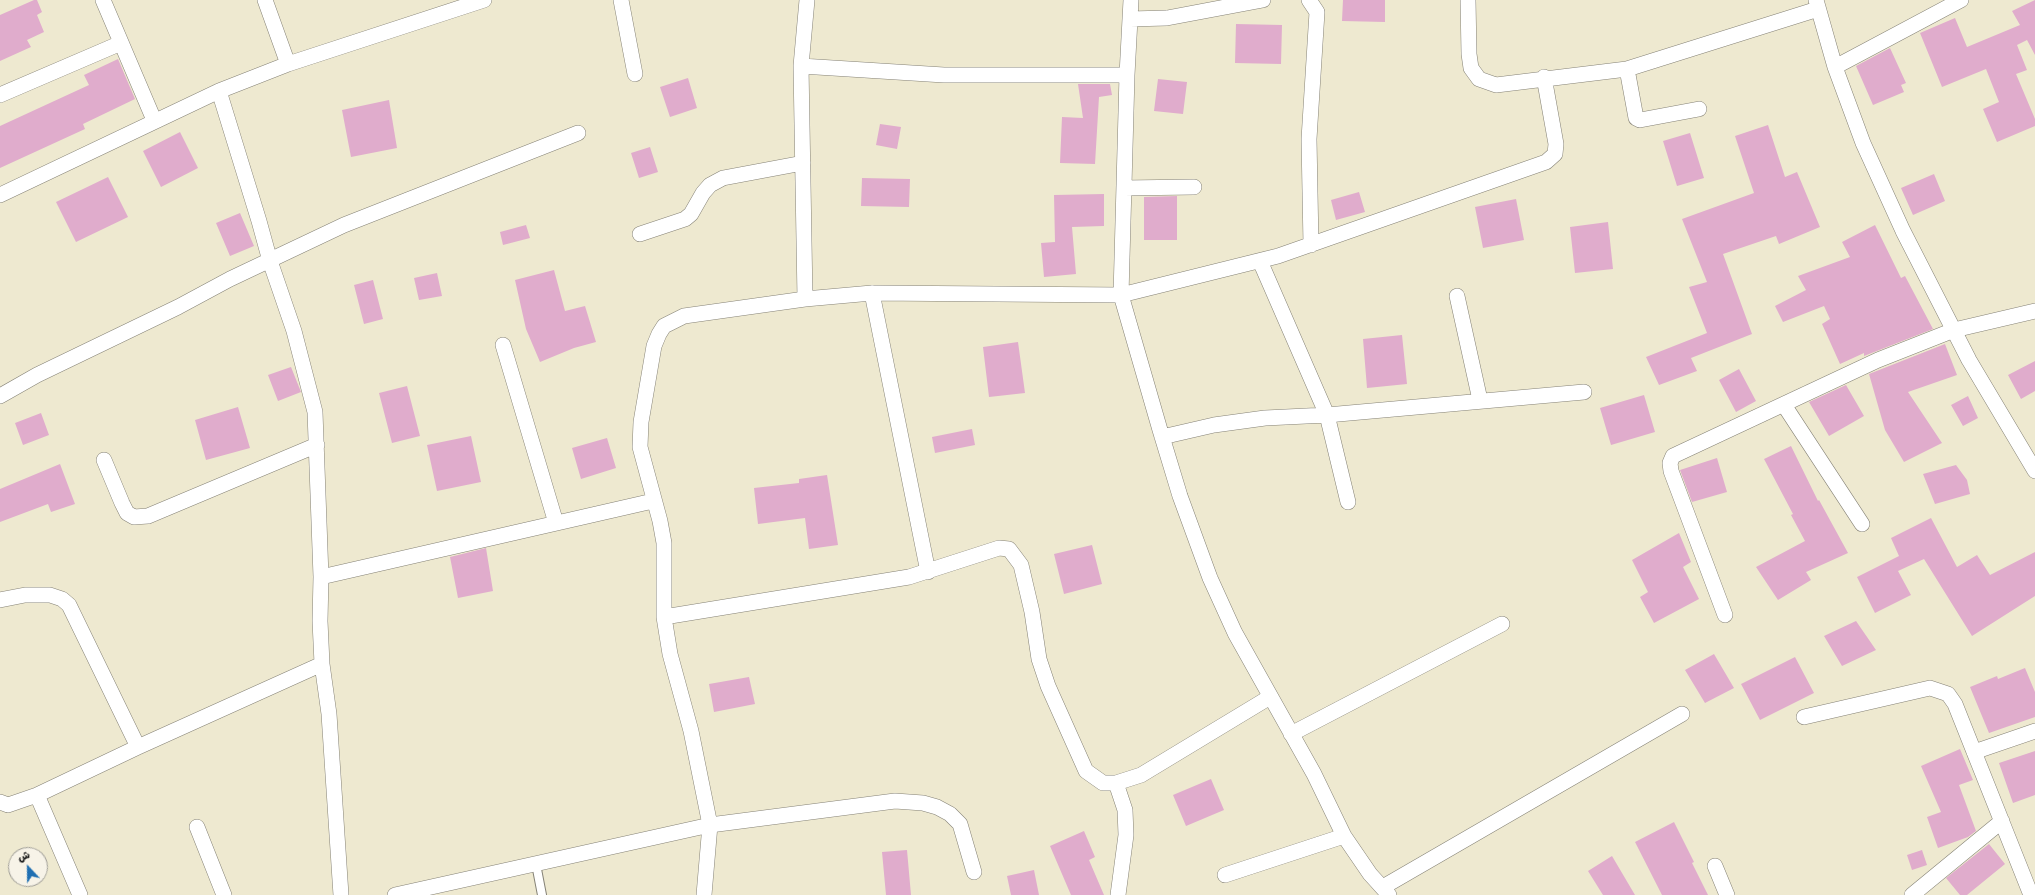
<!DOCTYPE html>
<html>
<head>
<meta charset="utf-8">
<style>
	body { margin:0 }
	#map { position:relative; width:2035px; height:895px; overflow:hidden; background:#eee9d0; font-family:Itim,"Playpen Sans Arabic",sans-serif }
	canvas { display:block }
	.north { position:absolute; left:8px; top:847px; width:40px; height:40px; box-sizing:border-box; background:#f7f3e8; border:1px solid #9f9d96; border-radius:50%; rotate:338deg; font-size:11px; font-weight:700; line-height:16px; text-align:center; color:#1c1c1c }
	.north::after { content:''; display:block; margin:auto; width:14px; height:18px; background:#1f6fb2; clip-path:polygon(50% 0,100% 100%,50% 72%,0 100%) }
</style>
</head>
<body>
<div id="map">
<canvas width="2035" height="895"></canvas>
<div class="north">ش</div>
</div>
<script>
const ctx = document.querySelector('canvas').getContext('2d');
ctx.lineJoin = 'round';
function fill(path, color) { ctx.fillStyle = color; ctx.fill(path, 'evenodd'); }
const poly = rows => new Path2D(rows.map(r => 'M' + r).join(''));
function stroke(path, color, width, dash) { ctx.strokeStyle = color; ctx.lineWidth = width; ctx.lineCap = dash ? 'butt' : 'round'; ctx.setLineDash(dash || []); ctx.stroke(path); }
fill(poly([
	[34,0,37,0,42,12,37,15,44,32,27,40,31,47,0,61,0,15],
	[1343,0,1385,0,1385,22,1342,21],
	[2035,0,2035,55,2027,40,2017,45,2027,70,2016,74,2035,119,2035,126,1997,142,1983,109,1999,102,1986,69,1942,87,1920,33,1955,18,1967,47,2020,25,2012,11],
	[1236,24,1282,25,1281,64,1235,63],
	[1890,48,1906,83,1901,85,1904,92,1873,105,1856,66],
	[118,59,135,99,83,124,85,129,0,168,0,126,89,85,84,75],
	[688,78,697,108,670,117,660,87],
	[1158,79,1187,82,1183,114,1154,111],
	[1078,84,1110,84,1112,95,1099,97,1095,164,1060,163,1062,117,1083,118],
	[389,100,397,148,351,157,342,110],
	[880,124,901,127,897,149,876,145],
	[1768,125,1785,177,1797,172,1820,227,1779,244,1776,236,1723,254,1752,334,1691,358,1697,371,1659,385,1646,357,1707,333,1689,287,1707,282,1682,219,1754,193,1735,136],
	[180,132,198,168,161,187,143,151],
	[1690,133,1704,178,1677,186,1663,141],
	[650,147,658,172,639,178,631,153],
	[1934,174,1945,201,1913,215,1901,188],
	[108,177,128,217,76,242,56,202],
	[862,178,910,179,909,207,861,206],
	[1359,192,1365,212,1336,220,1331,200],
	[1104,194,1104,226,1072,227,1076,274,1044,277,1041,243,1055,242,1054,195],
	[1177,196,1177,240,1144,240,1144,197],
	[1516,199,1524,240,1483,248,1475,207],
	[240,213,254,246,230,256,216,223],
	[1608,222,1613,269,1575,273,1570,227],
	[526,225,530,238,503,245,500,232],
	[1875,225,1901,278,1905,276,1933,329,1864,356,1864,353,1840,364,1822,324,1830,319,1824,306,1783,322,1775,306,1806,290,1798,276,1850,257,1842,242],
	[554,270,565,311,585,306,596,342,574,348,540,362,526,329,515,280],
	[437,273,442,296,419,300,414,278],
	[373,280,383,319,364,324,354,285],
	[1402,335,1407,384,1367,388,1363,339],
	[1018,342,1025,393,989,397,983,347],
	[1945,344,1957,375,1908,392,1942,443,1904,462,1885,430,1869,374],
	[2035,361,2035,391,2021,399,2008,375],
	[291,367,301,392,278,401,268,375],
	[1739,369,1756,401,1736,412,1719,380],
	[1846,385,1864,416,1829,436,1809,402],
	[407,386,420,436,392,443,379,393],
	[1644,395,1655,432,1611,445,1600,408],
	[1968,396,1978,418,1963,426,1951,405],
	[238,407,250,448,206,460,195,420],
	[41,413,49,435,23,445,15,423],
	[972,429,975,445,935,453,932,437],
	[471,436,481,482,437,491,427,445],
	[607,438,616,468,581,479,572,448],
	[1791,446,1818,501,1819,500,1848,553,1806,572,1811,580,1778,600,1756,567,1805,541,1791,515,1793,514,1764,459],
	[1717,458,1727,492,1692,502,1680,470],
	[60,464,75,504,51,512,48,504,0,522,0,489],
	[1956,465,1967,480,1970,494,1935,504,1923,474],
	[827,475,838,545,809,549,805,518,758,524,754,488,799,483,799,479],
	[1931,518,1957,567,1977,555,1990,575,2035,552,2035,596,1972,636,1924,559,1898,571,1911,595,1875,613,1857,577,1899,556,1891,538],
	[1679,533,1691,562,1683,567,1699,599,1654,623,1640,597,1648,592,1632,560],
	[1092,545,1102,584,1064,594,1054,554],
	[486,548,493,591,458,598,450,557],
	[1856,621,1876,650,1842,666,1824,636],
	[1714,654,1734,688,1705,703,1685,670],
	[1795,657,1814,693,1760,720,1741,684],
	[2025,668,2035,692,2035,717,1989,733,1970,687,1997,676,1998,679],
	[749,677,755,704,714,712,709,684],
	[1960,749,1973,780,1959,785,1976,831,1968,837,1938,848,1927,817,1941,812,1921,766],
	[2035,751,2035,795,2013,803,1999,763],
	[1211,779,1224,810,1186,826,1173,795],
	[1674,822,1694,862,1692,863,1708,895,1662,895,1635,842],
	[1084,831,1095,857,1089,860,1104,895,1071,895,1050,846],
	[1989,844,2005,864,1967,895,1960,895,1946,878],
	[907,850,911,895,886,895,882,852],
	[1922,850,1927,865,1912,870,1907,855],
	[1612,856,1635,895,1603,895,1588,871],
	[1034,870,1039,895,1011,895,1007,876]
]), '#e0accc');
const lane = poly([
	[536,864,542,895]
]);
const street = poly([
	[103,0,154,120],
	[265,0,288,64],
	[621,0,635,74],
	[1131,0,1127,75,1121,295,1160,430,1180,496,1210,578,1235,633,1314,774,1344,836,1370,874,1389,895],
	[1309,0,1317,12,1309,139,1311,245],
	[1468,0,1469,54,1471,68,1479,79,1496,85,1627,69,1818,9],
	[1816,0,1835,67,1863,143,1903,231,1969,360,2035,471],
	[1130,19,1167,18,1263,0],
	[801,66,944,75,1127,75],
	[1835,67,1961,0],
	[1627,69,1636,118,1640,120,1699,109],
	[219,91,259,221,270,261,294,331,315,412,321,577,320,621,322,664,329,714,341,895],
	[0,95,121,43],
	[1124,188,1194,187],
	[0,195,219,91,288,64,484,0],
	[640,234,685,219,691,214,703,193,710,185,723,178,803,163],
	[1260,261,1327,415,1348,502],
	[872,293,928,572],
	[1457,296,1480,400],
	[805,299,801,66,807,0],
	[503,345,556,523],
	[0,396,37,375,178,307,230,279,344,225,578,133],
	[1784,405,1862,524],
	[1162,437,1214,425,1265,418,1327,415,1584,392],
	[104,460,122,503,127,513,134,517,148,516,317,445],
	[321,577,653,501],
	[0,600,25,595,50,595,62,599,69,605,138,747],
	[1725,615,1671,471,1670,463,1673,456,1878,360,1954,330,2035,311],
	[664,617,909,577,999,548,1009,549,1021,565,1032,612,1039,659,1048,686,1086,771,1103,783,1116,783,1141,775,1270,697],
	[1804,717,1930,688,1948,694,1955,704,2031,895],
	[1291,734,1502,624],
	[1974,752,2035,731],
	[1116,783,1125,810,1126,835,1118,895],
	[0,802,8,805,37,795],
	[197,827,224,895],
	[1715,866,1727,895],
	[1225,875,1344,836],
	[1383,887,1682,714],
	[80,895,37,795,138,747,322,664],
	[395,895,710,825,895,801,923,803,937,807,950,814,960,824,974,872],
	[704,895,710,825,691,731,670,654,664,617,664,543,660,521,640,447,641,422,654,346,659,334,664,326,684,316,805,299,872,293,1121,295,1278,256,1546,162,1555,154,1556,144,1544,77],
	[1912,895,2002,821]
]);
stroke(lane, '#858276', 10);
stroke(street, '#858276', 16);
stroke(lane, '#fff', 8);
stroke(street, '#fff', 15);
</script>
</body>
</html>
